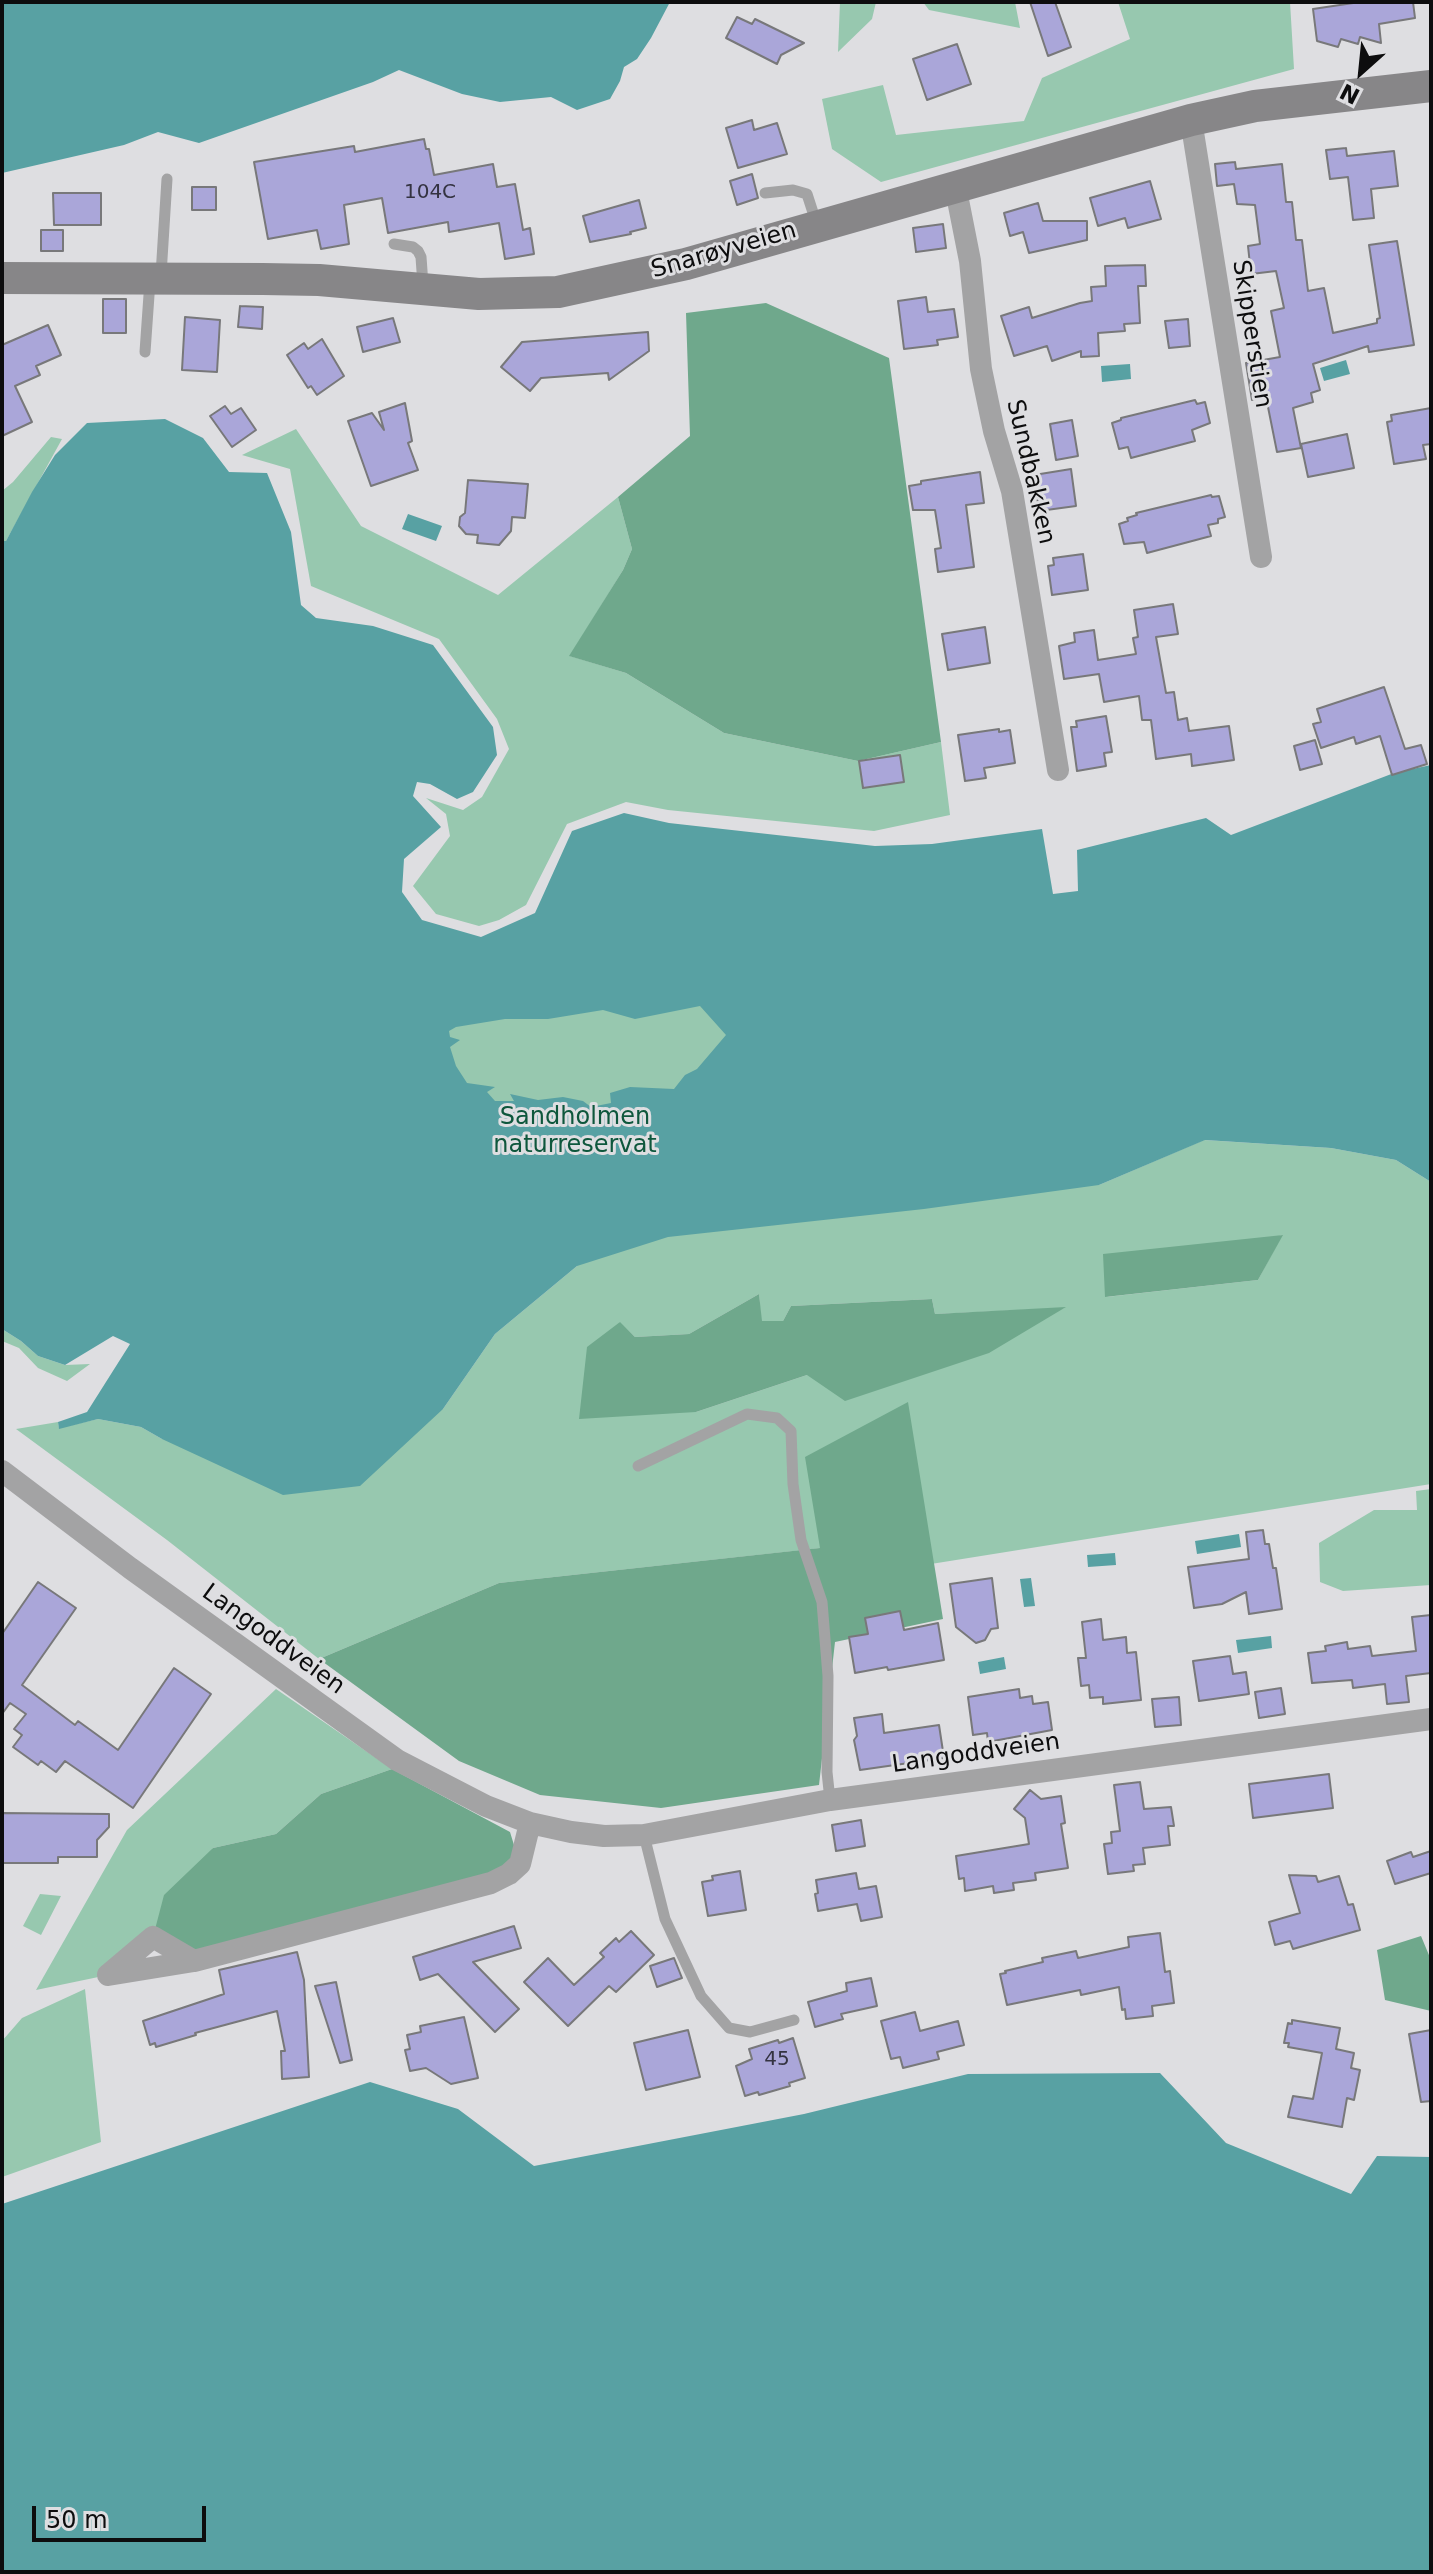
<!DOCTYPE html>
<html>
<head>
<meta charset="utf-8">
<style>
	body { margin:0 }
	#map { position:relative; width:1433px; height:2574px; overflow:hidden; background:#dedee1; font-family:"DejaVu Sans",sans-serif }
	canvas { display:block }
	.frame { position:absolute; inset:0; border:4px solid #0d0d0e; pointer-events:none }
	.north { position:absolute; left:1321px; top:32px; width:80px; height:80px; -webkit-text-stroke:6px #dedee1; paint-order:stroke; rotate:207deg; font-size:22px; font-weight:700; line-height:32px; text-align:center; color:#0d0d0e }
	.north::after { content:''; display:block; margin:auto; width:28px; height:36px; background:#0d0d0e; clip-path:polygon(50% 0,100% 100%,50% 72%,0 100%) }
	.scale { position:absolute; left:32px; top:2506px; width:174px; height:36px; box-sizing:border-box; border:4px solid #0d0d0e; border-top:0; padding-left:10px; font-size:24px; line-height:28px; white-space:nowrap; color:#0d0d0e; -webkit-text-stroke:6px #dedee1; paint-order:stroke }
</style>
</head>
<body>
<div id="map">
<canvas width="1433" height="2574"></canvas>
<div class="frame"></div>
<div class="north">N</div>
<div class="scale">50 m</div>
</div>
<script>
const ctx = document.querySelector('canvas').getContext('2d');
ctx.lineJoin = 'round';
function fill(path, color) { ctx.fillStyle = color; ctx.fill(path, 'evenodd'); }
const poly = rows => new Path2D(rows.map(r => 'M' + r).join(''));
function stroke(path, color, width, dash) { ctx.strokeStyle = color; ctx.lineWidth = width; ctx.lineCap = dash ? 'butt' : 'round'; ctx.setLineDash(dash || []); ctx.stroke(path); }
function drawText(font, color, halo, rows, align = 'center') {
  ctx.font = font + ' "DejaVu Sans",sans-serif'; ctx.lineWidth = 6; ctx.setLineDash([]); ctx.textBaseline = 'middle'; ctx.strokeStyle = halo; ctx.fillStyle = color; for (const [text, x, y, turn = 0] of rows) {
    ctx.save(); ctx.translate(x, y); ctx.rotate((+turn || 0) * Math.PI / 180); ctx.textAlign = isNaN(turn) ? turn : align; if (halo) ctx.strokeText(text, 0, 0); ctx.fillText(text, 0, 0); ctx.restore();
  }
}
fill(poly([
	[840,2,876,2,872,19,838,52],
	[923,2,1015,2,1020,28,929,10],
	[1118,2,1290,2,1294,69,881,182,832,149,822,99,883,85,896,135,1024,121,1042,78,1130,39],
	[296,429,361,526,498,595,618,497,632,549,623,570,570,656,626,673,724,733,858,761,941,742,950,815,874,831,668,810,626,802,567,824,526,905,499,920,479,926,436,914,413,886,450,836,446,814,426,798,463,810,482,797,509,749,497,719,439,639,311,586,290,469,242,455],
	[51,437,62,439,6,541,2,541,2,491,13,482],
	[877,967,1099,1185,1204,1140,1331,1148,1396,1160,1431,1182,1431,1484,931,1564,821,1548,499,1583,319,1659,167,1540,16,1429,58,1422,59,1428,98,1419,141,1427,162,1439,443,1409,495,1334,577,1266,283,1032],
	[1282,1235,1258,1280,1106,1297],
	[759,1294,761,1321,783,1321,791,1306,932,1299,935,1314,1064,1308,807,1375,696,1412,619,1322,635,1337,689,1334],
	[2,1329,21,1341,38,1356,65,1365,90,1364,67,1381,38,1368,19,1348,2,1341],
	[1431,1489,1431,1585,1343,1591,1320,1582,1319,1543,1374,1510,1417,1510,1416,1491],
	[276,1689,392,1769,321,1794,276,1834,213,1848,153,1937,108,1975,36,1990,127,1830],
	[40,1894,61,1896,41,1935,23,1926],
	[85,1989,101,2142,2,2177,2,2041,22,2018]
]), '#97c8af');
fill(poly([
	[766,303,889,358,941,742,858,761,724,733,626,673,569,656,623,570,632,549,618,497,690,436,686,313],
	[1283,1235,1258,1280,1105,1297,1103,1254],
	[759,1294,762,1321,783,1321,791,1306,932,1299,935,1314,1066,1307,989,1353,845,1401,807,1375,696,1412,579,1419,587,1347,620,1322,635,1337,689,1334],
	[908,1402,943,1619,835,1642,819,1785,661,1808,540,1795,459,1761,319,1659,499,1583,820,1548,805,1457],
	[392,1769,510,1832,517,1855,491,1883,194,1961,153,1937,164,1895,213,1848,276,1834,321,1794],
	[1421,1936,1431,1960,1431,2011,1385,2000,1377,1950]
]), '#6fa88c');
fill(poly([
	[2,2,670,2,651,38,637,59,624,67,620,81,610,99,577,110,551,97,500,102,462,94,399,70,373,82,199,143,158,132,124,145,2,173],
	[1346,360,1350,374,1324,381,1320,368],
	[1130,364,1131,379,1102,382,1101,366],
	[165,419,203,438,229,472,267,473,291,532,301,605,316,618,373,626,433,645,493,727,497,755,473,792,457,799,430,784,417,782,413,796,441,827,404,859,402,892,422,920,481,937,535,913,572,831,624,813,669,823,875,846,932,844,1042,829,1053,894,1078,891,1077,850,1206,818,1231,835,1394,773,1431,765,1431,1182,1396,1160,1331,1148,1205,1140,1099,1185,924,1209,668,1237,577,1266,495,1334,443,1409,360,1486,283,1495,162,1439,141,1427,98,1419,59,1429,58,1422,87,1412,130,1344,113,1336,65,1365,38,1356,21,1341,2,1329,2,541,6,541,32,492,55,455,87,423],
	[700,1006,726,1035,697,1069,685,1075,674,1089,630,1087,610,1093,611,1103,591,1107,583,1101,563,1097,538,1100,510,1094,514,1101,495,1101,487,1092,495,1087,467,1083,456,1066,450,1047,460,1040,450,1037,449,1031,456,1027,505,1019,548,1019,603,1010,635,1019],
	[408,514,442,526,436,541,402,529],
	[1239,1534,1241,1547,1197,1554,1195,1541],
	[1115,1553,1116,1565,1088,1567,1087,1555],
	[1031,1578,1035,1606,1024,1607,1020,1579],
	[1271,1636,1272,1648,1238,1653,1236,1640],
	[1004,1657,1006,1669,980,1674,978,1662],
	[1160,2073,1226,2143,1351,2194,1377,2156,1431,2157,1431,2572,2,2572,2,2204,370,2082,458,2109,534,2166,804,2114,968,2074]
]), '#58a1a3');
const building = poly([
	[1030,2,1055,2,1071,47,1048,56,1030,2],
	[1360,2,1413,2,1415,18,1379,24,1381,43,1360,37,1358,44,1341,39,1338,47,1317,41,1313,9,1360,2],
	[737,17,752,24,755,19,804,43,781,55,777,64,726,38,737,17],
	[957,44,971,84,927,100,913,59,957,44],
	[752,120,754,130,777,123,787,154,738,168,726,128,752,120],
	[424,139,426,149,429,149,434,175,493,164,497,187,515,184,523,230,530,228,534,254,505,259,499,223,449,232,448,222,388,233,382,198,344,205,349,244,321,249,317,230,268,239,254,162,354,146,355,152,424,139],
	[1346,148,1347,156,1394,151,1398,186,1371,189,1374,218,1353,220,1348,177,1330,179,1326,150,1346,148],
	[1235,162,1236,169,1282,164,1286,202,1292,202,1296,240,1302,240,1308,291,1324,288,1333,333,1377,323,1377,319,1380,318,1369,245,1397,241,1414,345,1369,352,1368,346,1313,364,1320,390,1311,393,1313,402,1293,408,1301,448,1277,452,1266,397,1252,400,1246,363,1280,357,1271,311,1284,308,1276,271,1251,274,1248,246,1260,244,1255,205,1237,204,1234,184,1217,186,1215,164,1235,162],
	[752,174,758,198,737,205,730,181,752,174],
	[1150,181,1161,219,1128,228,1125,218,1098,226,1090,198,1150,181],
	[192,187,216,187,216,210,192,210,192,187],
	[53,193,101,193,101,225,54,225,53,193],
	[639,200,646,228,630,232,631,234,590,242,583,216,639,200],
	[1038,203,1043,221,1087,221,1087,240,1029,253,1023,232,1010,236,1004,213,1038,203],
	[943,224,946,248,916,252,913,228,943,224],
	[41,230,63,230,63,251,41,251,41,230],
	[1145,265,1146,286,1138,286,1140,323,1124,324,1125,331,1098,333,1099,356,1081,357,1081,351,1052,361,1047,346,1014,356,1001,316,1029,307,1032,318,1080,303,1092,301,1091,287,1106,286,1105,266,1145,265],
	[926,297,928,312,954,309,958,337,937,340,938,345,904,349,898,301,926,297],
	[103,299,126,299,126,333,103,333,103,299],
	[240,306,263,307,262,329,238,327,240,306],
	[185,317,220,320,217,372,182,370,185,317],
	[393,318,400,342,363,352,357,327,393,318],
	[1188,319,1190,346,1169,348,1165,321,1188,319],
	[48,325,61,355,36,366,40,375,15,386,32,422,2,436,2,345,48,325],
	[648,332,649,351,609,380,608,373,541,378,530,391,501,367,522,342,648,332],
	[322,339,344,376,317,395,311,386,308,388,287,355,304,343,308,349,322,339],
	[1195,400,1197,404,1205,402,1210,423,1192,430,1195,441,1131,458,1128,447,1119,449,1112,423,1121,420,1121,418,1195,400],
	[405,403,412,441,408,443,418,470,371,486,348,421,372,413,384,430,379,412,405,403],
	[225,406,231,414,241,408,256,430,232,447,210,416,225,406],
	[1431,408,1431,444,1423,445,1426,459,1394,464,1387,422,1392,421,1391,415,1431,408],
	[1072,420,1078,456,1056,460,1050,424,1072,420],
	[1347,434,1354,468,1308,477,1301,444,1347,434],
	[1071,469,1076,506,1039,511,1034,475,1071,469],
	[980,472,984,503,966,505,974,567,938,572,935,549,941,548,935,510,913,510,909,486,921,484,921,481,980,472],
	[468,480,528,484,525,518,512,517,511,531,499,545,477,543,478,535,466,534,459,526,460,517,465,513,468,480],
	[1211,495,1212,497,1219,496,1225,517,1218,519,1218,523,1208,525,1211,536,1147,553,1144,542,1124,544,1119,524,1128,521,1127,518,1137,515,1136,513,1211,495],
	[1083,554,1088,590,1052,595,1048,566,1054,565,1053,558,1083,554],
	[1173,604,1178,634,1156,637,1166,693,1174,692,1178,720,1187,718,1189,731,1229,726,1234,760,1192,766,1191,754,1156,759,1151,720,1142,720,1139,696,1104,702,1099,674,1064,679,1059,646,1075,642,1074,633,1094,630,1098,660,1136,654,1133,638,1138,637,1134,610,1173,604],
	[985,627,990,663,948,670,942,634,985,627],
	[1384,687,1405,749,1421,745,1427,764,1392,775,1380,736,1356,744,1354,737,1321,748,1313,724,1321,722,1317,709,1384,687],
	[1106,716,1112,752,1104,753,1106,766,1077,771,1071,727,1077,727,1076,721,1106,716],
	[999,729,999,732,1010,730,1015,763,984,768,986,778,965,781,958,735,999,729],
	[1315,740,1322,764,1300,770,1294,746,1315,740],
	[900,755,904,782,863,788,859,761,900,755],
	[1263,1530,1265,1544,1269,1544,1273,1568,1276,1568,1282,1609,1249,1614,1246,1592,1222,1604,1194,1608,1188,1567,1249,1559,1246,1532,1263,1530],
	[992,1578,998,1628,991,1629,985,1640,976,1643,956,1627,950,1584,992,1578],
	[38,1582,76,1608,22,1685,75,1725,78,1721,118,1750,174,1668,211,1694,133,1808,65,1761,56,1772,41,1761,38,1765,13,1747,22,1735,14,1729,26,1714,10,1703,2,1714,2,1634,38,1582],
	[900,1611,904,1630,938,1623,944,1660,888,1670,887,1667,855,1673,849,1637,868,1634,865,1618,900,1611],
	[1431,1615,1431,1673,1406,1676,1409,1702,1387,1704,1385,1684,1353,1688,1352,1680,1312,1683,1308,1653,1326,1651,1325,1646,1347,1642,1348,1649,1370,1646,1372,1656,1416,1651,1412,1617,1431,1615],
	[1101,1619,1103,1640,1126,1637,1127,1653,1136,1652,1141,1700,1103,1704,1103,1697,1090,1698,1089,1685,1081,1686,1078,1658,1086,1658,1082,1622,1101,1619],
	[1230,1656,1233,1674,1246,1672,1249,1694,1199,1701,1193,1661,1230,1656],
	[1281,1688,1285,1714,1259,1718,1255,1692,1281,1688],
	[1019,1689,1020,1698,1032,1696,1033,1704,1048,1702,1052,1730,988,1742,987,1733,973,1735,968,1697,1019,1689],
	[1179,1697,1181,1725,1155,1727,1152,1699,1179,1697],
	[882,1714,884,1733,939,1725,944,1758,860,1770,854,1740,857,1736,854,1718,882,1714],
	[1329,1774,1333,1808,1253,1818,1249,1784,1329,1774],
	[1140,1782,1144,1809,1171,1807,1174,1826,1168,1826,1170,1845,1143,1848,1145,1864,1133,1865,1134,1871,1108,1874,1104,1844,1112,1843,1111,1832,1120,1831,1114,1785,1140,1782],
	[1030,1790,1041,1799,1061,1796,1065,1823,1061,1824,1068,1868,1035,1873,1036,1880,1013,1883,1014,1890,994,1893,993,1886,965,1891,964,1878,959,1879,956,1856,1029,1844,1025,1818,1014,1809,1030,1790],
	[2,1813,109,1814,109,1827,97,1840,97,1857,58,1857,58,1863,2,1863,2,1813],
	[861,1820,865,1846,836,1851,832,1825,861,1820],
	[1431,1851,1431,1873,1395,1884,1387,1861,1411,1852,1413,1857,1431,1851],
	[740,1871,746,1910,708,1916,702,1882,713,1880,712,1876,740,1871],
	[856,1873,859,1889,876,1886,882,1917,861,1921,857,1904,818,1911,815,1894,818,1893,816,1880,856,1873],
	[1289,1875,1316,1876,1318,1882,1339,1876,1348,1905,1353,1904,1360,1930,1293,1949,1290,1941,1275,1945,1269,1922,1300,1913,1289,1875],
	[514,1926,521,1948,473,1962,519,2009,495,2032,438,1974,420,1980,413,1957,514,1926],
	[631,1931,654,1955,616,1992,609,1986,568,2026,524,1982,548,1958,574,1985,604,1957,600,1953,616,1938,619,1942,631,1931],
	[1160,1933,1165,1972,1170,1971,1174,2003,1152,2006,1153,2016,1126,2019,1125,2009,1122,2010,1119,1987,1081,1995,1080,1990,1007,2005,1000,1974,1006,1973,1005,1971,1043,1962,1042,1958,1076,1951,1078,1958,1129,1947,1128,1937,1160,1933],
	[297,1952,304,1980,309,2077,282,2079,281,2051,285,2051,277,2011,195,2033,196,2035,156,2047,155,2043,150,2045,143,2021,224,1994,219,1970,297,1952],
	[674,1958,682,1978,657,1987,650,1966,674,1958],
	[871,1978,877,2006,841,2014,843,2019,815,2027,808,2002,847,1991,846,1983,871,1978],
	[336,1982,352,2060,340,2063,315,1986,336,1982],
	[915,2012,920,2031,958,2021,964,2045,937,2052,939,2059,903,2068,900,2057,891,2059,881,2021,915,2012],
	[464,2017,478,2078,451,2084,426,2068,410,2071,405,2050,410,2049,407,2035,421,2032,420,2026,464,2017],
	[1292,2020,1340,2028,1336,2049,1354,2053,1351,2068,1360,2070,1354,2100,1347,2098,1342,2127,1288,2117,1293,2096,1313,2099,1322,2053,1288,2047,1289,2043,1284,2043,1288,2023,1292,2024,1292,2020],
	[688,2030,700,2077,646,2090,634,2043,688,2030],
	[1431,2030,1431,2101,1421,2102,1409,2034,1431,2030],
	[793,2038,805,2078,789,2083,790,2086,759,2095,758,2092,745,2096,736,2066,752,2059,749,2049,778,2040,779,2043,793,2038]
]);
fill(building, '#aaa6d9');
stroke(building, '#78787a', 2);
stroke(poly([
	[765,193,793,190,807,194,817,225],
	[394,244,413,247,418,251,421,257,423,285],
	[161,275,167,179],
	[145,352,150,281],
	[638,1466,747,1414,777,1418,791,1431,793,1484,801,1540,822,1602,828,1676,827,1772,830,1800],
	[644,1835,665,1919,701,1996,729,2028,750,2032,794,2020]
]), '#a3a3a4', 11);
stroke(poly([
	[1191,120,1261,557],
	[955,185,970,261,981,369,994,431,1012,491,1058,770],
	[2,1471,130,1568,397,1760,486,1806,530,1823,571,1832,604,1836,644,1835,830,1800,1431,1719],
	[194,1961,153,1937,108,1975,194,1961,491,1883,509,1874,520,1864,530,1823]
]), '#a3a3a4', 22);
stroke(poly([
	[2,278,263,279,319,280,479,294,558,292,686,264,1191,120,1255,106,1431,86]
]), '#878688', 32);
drawText('20px', '#343341', null, [
	["104C",430,193],
	["45",777,2060]
]);
drawText('24px', '#0d0d0e', '#dedee1', [
	["Snarøyveien",724,251,-16],
	["Skipperstien",1251,334,81],
	["Sundbakken",1030,472,77],
	["Langoddveien",273,1640,36],
	["Langoddveien",976,1754,-8]
]);
drawText('24px', '#0e573c', '#dedee1', [
	["Sandholmen",575,1118],
	["naturreservat",575,1146]
]);
</script>
</body>
</html>
